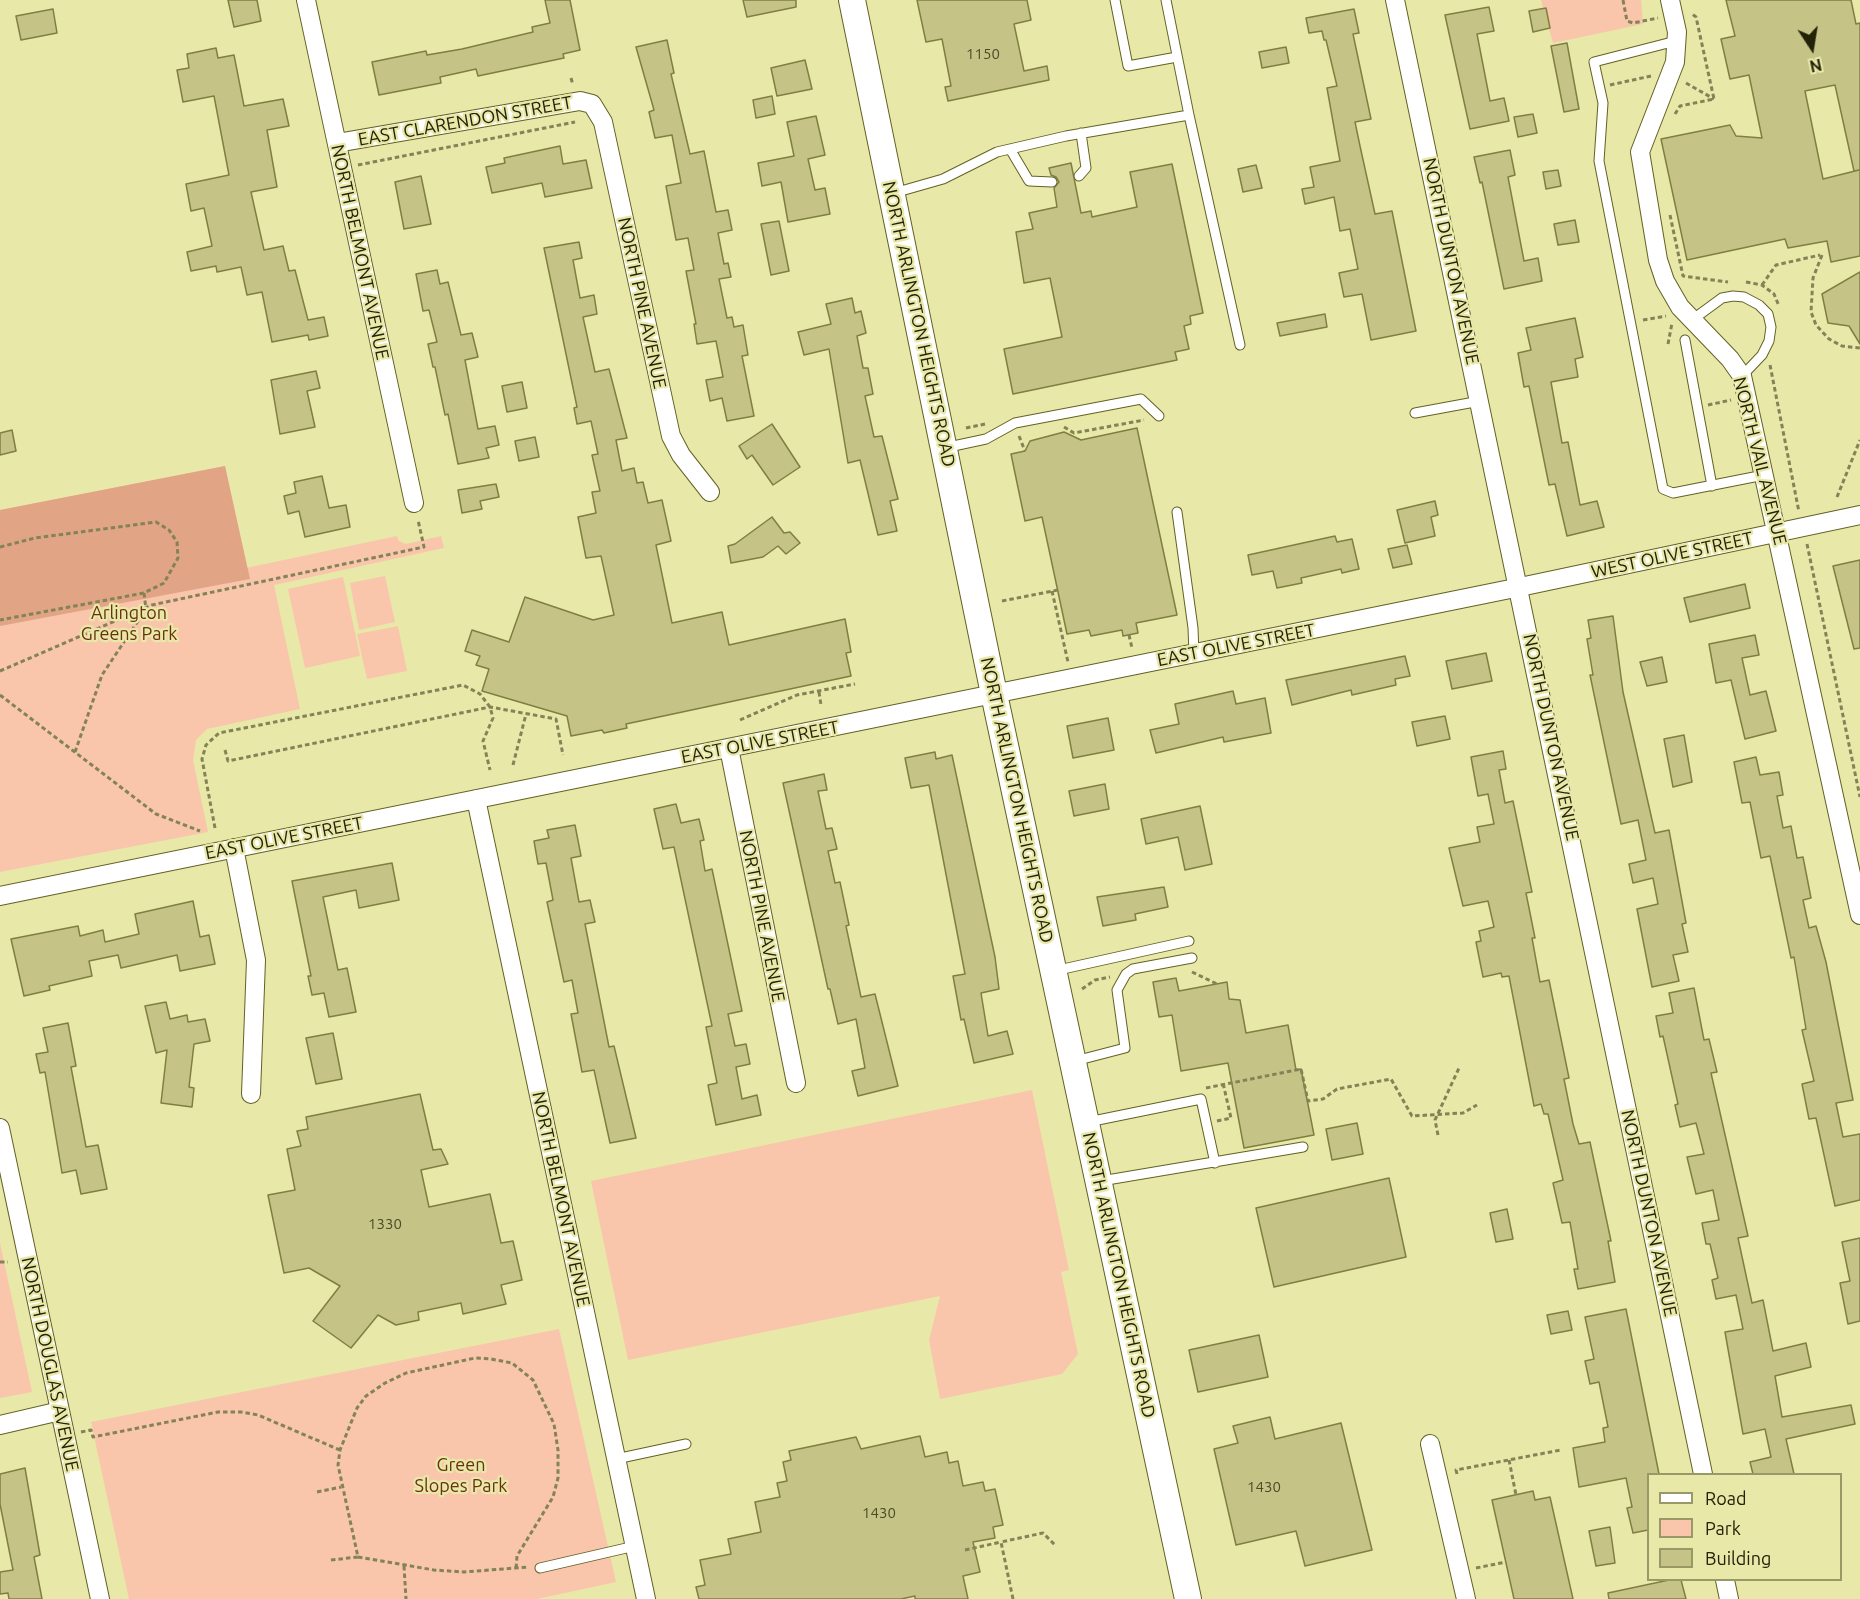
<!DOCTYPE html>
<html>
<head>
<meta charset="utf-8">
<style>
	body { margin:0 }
	#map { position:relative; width:1860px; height:1599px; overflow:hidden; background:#e8e8a8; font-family:Ubuntu,sans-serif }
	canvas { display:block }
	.legend { position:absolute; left:1647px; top:1473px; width:195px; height:108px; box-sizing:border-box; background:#e8e8a8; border:2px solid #999968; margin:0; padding:8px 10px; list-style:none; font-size:18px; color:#232209 }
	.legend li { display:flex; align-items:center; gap:12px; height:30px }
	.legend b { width:30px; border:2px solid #999968 }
	.north { position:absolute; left:1782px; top:18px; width:60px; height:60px; -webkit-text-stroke:4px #e8e8a8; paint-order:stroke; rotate:168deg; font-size:16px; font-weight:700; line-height:24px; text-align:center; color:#232209 }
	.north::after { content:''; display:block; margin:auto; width:21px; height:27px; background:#232209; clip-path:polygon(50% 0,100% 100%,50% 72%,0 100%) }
</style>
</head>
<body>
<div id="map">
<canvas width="1860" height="1599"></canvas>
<ul class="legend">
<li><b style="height:8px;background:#fff"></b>Road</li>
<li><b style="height:16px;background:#f9c6ac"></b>Park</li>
<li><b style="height:16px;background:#c5c486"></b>Building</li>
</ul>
<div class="north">N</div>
</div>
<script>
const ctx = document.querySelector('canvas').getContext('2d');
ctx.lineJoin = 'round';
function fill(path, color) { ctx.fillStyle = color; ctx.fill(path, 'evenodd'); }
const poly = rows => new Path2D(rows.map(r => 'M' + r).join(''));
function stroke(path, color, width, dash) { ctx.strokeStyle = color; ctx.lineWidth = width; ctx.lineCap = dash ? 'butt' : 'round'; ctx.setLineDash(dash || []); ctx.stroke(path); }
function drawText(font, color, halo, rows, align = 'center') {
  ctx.font = font + ' Ubuntu,sans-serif'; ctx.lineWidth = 4.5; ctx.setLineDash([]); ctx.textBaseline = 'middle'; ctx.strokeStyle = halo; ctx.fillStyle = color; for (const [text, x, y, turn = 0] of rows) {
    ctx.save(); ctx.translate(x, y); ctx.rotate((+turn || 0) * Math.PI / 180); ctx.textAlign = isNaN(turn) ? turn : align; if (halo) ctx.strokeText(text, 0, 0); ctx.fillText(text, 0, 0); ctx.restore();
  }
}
fill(poly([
	[1541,0,1641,0,1643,24,1553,43],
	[225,466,246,568,397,536,399,541,406,544,441,536,444,548,274,585,300,709,207,729,196,740,193,760,208,832,0,872,0,510],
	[385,576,395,622,359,630,350,583],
	[343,577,360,656,305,668,288,589],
	[398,626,407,671,367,679,357,634],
	[1032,1090,1069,1270,1061,1272,1078,1354,1062,1374,940,1399,929,1340,940,1296,628,1360,591,1181],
	[0,1243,32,1392,0,1398],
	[559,1329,616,1582,537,1599,129,1599,91,1422]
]), '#f9c6ac');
fill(poly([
	[225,466,250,579,0,626,0,510]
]), '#e1a484');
const building = poly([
	[228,0,257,0,261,21,234,27,228,0],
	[545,0,570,0,580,50,563,54,564,58,478,76,476,69,440,77,441,83,379,95,372,62,426,51,427,55,462,49,533,32,532,27,550,23,545,0],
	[743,0,796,0,796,7,747,17,743,0],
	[917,0,1027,0,1031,20,1014,24,1024,71,1047,66,1049,80,948,101,945,87,951,86,942,39,926,42,917,0],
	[1726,0,1851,0,1856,24,1860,23,1860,256,1831,262,1827,241,1788,248,1785,239,1687,260,1661,139,1730,125,1736,136,1762,138,1749,75,1730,79,1721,39,1735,36,1726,0],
	[1835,85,1854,171,1859,170,1823,179,1805,91,1835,85],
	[1489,7,1494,31,1477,34,1490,101,1504,98,1509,121,1470,129,1445,15,1489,7],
	[1546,8,1550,28,1533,32,1529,11,1546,8],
	[53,9,57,33,21,40,16,16,53,9],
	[1354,9,1359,33,1353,34,1371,119,1355,122,1360,146,1375,214,1392,211,1416,331,1371,340,1362,294,1344,297,1339,273,1358,269,1350,229,1340,231,1334,197,1305,204,1302,189,1314,187,1310,167,1340,161,1327,88,1337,86,1326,40,1324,40,1322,31,1309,33,1306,18,1354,9],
	[667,40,674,73,671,74,690,154,704,151,716,212,728,210,732,230,718,233,724,264,728,263,731,277,719,279,727,318,732,317,734,327,743,325,748,355,742,356,754,416,727,421,722,398,710,401,706,380,723,377,716,341,697,344,694,324,696,324,686,271,694,270,688,238,676,240,666,186,681,183,672,135,655,138,649,112,654,110,636,47,667,40],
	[1567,43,1579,109,1564,112,1551,46,1567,43],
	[1286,47,1289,63,1262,68,1259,52,1286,47],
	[216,48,218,58,234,55,244,106,283,99,289,126,267,130,277,187,251,192,264,250,283,246,289,271,295,270,308,320,324,317,328,336,309,340,308,335,272,342,262,292,247,295,241,267,217,272,216,266,191,271,187,252,212,246,204,208,191,211,186,184,229,175,214,96,183,102,177,70,189,68,187,54,216,48],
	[805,60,812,89,777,96,771,68,805,60],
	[772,96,775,114,756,118,753,100,772,96],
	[1533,114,1537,133,1518,137,1514,117,1533,114],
	[816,116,825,155,808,159,815,190,825,188,830,214,788,222,781,182,762,186,758,163,794,156,787,122,816,116],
	[560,146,563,164,586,160,592,188,545,197,542,183,492,193,486,167,505,163,504,158,560,146],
	[1510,150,1515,175,1508,177,1524,261,1538,258,1542,281,1504,289,1482,182,1480,183,1474,157,1510,150],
	[1071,163,1081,213,1091,211,1092,217,1137,207,1130,172,1172,164,1203,313,1190,316,1191,324,1184,326,1189,349,1175,352,1177,360,1013,394,1004,349,1062,337,1050,278,1024,283,1016,232,1033,229,1029,213,1057,207,1054,188,1059,182,1056,177,1051,175,1049,168,1071,163],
	[1256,165,1262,188,1243,192,1238,169,1256,165],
	[1558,170,1561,186,1546,189,1543,172,1558,170],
	[421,176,431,224,404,229,395,182,421,176],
	[1575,220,1579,242,1558,245,1554,224,1575,220],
	[779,221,789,271,771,275,761,224,779,221],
	[579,242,582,258,573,260,580,298,594,295,597,314,583,317,595,372,609,369,627,438,616,440,622,471,634,468,637,483,643,482,648,503,662,500,671,541,656,545,672,623,722,612,729,645,845,619,851,652,846,653,851,676,626,724,627,728,604,733,602,730,571,736,567,716,482,691,489,669,476,665,480,656,465,651,472,630,509,642,525,597,593,620,614,615,601,556,586,558,578,517,596,513,592,492,600,491,592,455,598,454,591,421,577,424,574,408,577,407,544,248,579,242],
	[437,270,440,284,448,282,461,335,472,333,478,357,465,360,478,429,495,426,499,445,486,448,489,458,458,464,448,414,445,415,435,367,433,367,428,344,437,342,429,310,423,311,416,274,437,270],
	[1860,272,1860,344,1849,326,1828,323,1822,294,1860,272],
	[852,298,855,313,861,311,866,333,857,336,863,368,868,368,873,394,865,396,874,437,882,436,898,499,890,501,897,531,878,535,860,460,848,463,829,349,804,355,798,332,831,324,826,304,852,298],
	[1325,314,1327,327,1280,336,1277,323,1325,314],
	[1575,318,1583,357,1575,359,1578,377,1551,382,1562,443,1568,442,1580,505,1597,501,1604,527,1567,536,1555,484,1549,485,1529,386,1524,387,1518,353,1531,350,1526,328,1575,318],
	[316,371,320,388,307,391,315,427,280,434,271,380,316,371],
	[522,382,527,408,507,412,502,386,522,382],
	[772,424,800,467,773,485,752,455,747,459,739,446,772,424],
	[1137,428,1177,615,1136,623,1138,633,1123,636,1122,630,1091,636,1089,630,1067,634,1042,517,1025,521,1011,454,1025,451,1030,441,1064,432,1081,440,1137,428],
	[12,430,16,451,0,455,0,433,12,430],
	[535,437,539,457,519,461,515,441,535,437],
	[322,476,329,508,346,505,350,527,305,537,299,511,288,514,284,496,296,493,294,482,322,476],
	[496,484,499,497,480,501,482,509,462,513,458,490,496,484],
	[1435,501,1438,515,1431,517,1435,536,1405,543,1397,510,1435,501],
	[772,517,784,533,790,532,800,543,786,554,778,546,763,557,731,563,728,546,735,544,772,517],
	[1335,536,1337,542,1352,539,1359,569,1342,573,1341,569,1301,578,1302,583,1277,588,1273,571,1252,575,1248,555,1335,536],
	[1407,545,1412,564,1393,568,1388,549,1407,545],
	[1860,560,1860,648,1854,649,1833,566,1860,560],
	[1745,584,1750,608,1690,622,1684,598,1745,584],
	[1613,616,1623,692,1655,833,1669,830,1686,923,1682,924,1688,952,1673,955,1679,981,1652,987,1637,909,1658,904,1653,878,1633,883,1629,864,1646,860,1638,820,1621,824,1590,675,1593,675,1587,639,1591,638,1588,620,1613,616],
	[1755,635,1759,655,1742,658,1750,695,1766,691,1776,731,1745,739,1731,680,1716,683,1709,644,1755,635],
	[1486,653,1492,681,1452,689,1446,661,1486,653],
	[1405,656,1410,676,1395,679,1396,685,1352,695,1351,690,1292,705,1286,680,1405,656],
	[1662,657,1667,682,1647,686,1640,662,1662,657],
	[1233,691,1236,704,1265,698,1271,733,1224,742,1223,737,1156,753,1150,730,1179,724,1175,704,1233,691],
	[1445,716,1450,739,1417,746,1412,722,1445,716],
	[1108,718,1114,750,1073,758,1067,726,1108,718],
	[1684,735,1692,782,1673,787,1664,739,1684,735],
	[1503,751,1506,769,1499,770,1505,803,1513,801,1532,892,1526,893,1535,938,1532,938,1540,982,1549,980,1569,1078,1564,1079,1573,1124,1579,1144,1590,1142,1611,1241,1608,1241,1615,1282,1578,1289,1574,1269,1578,1269,1570,1222,1562,1223,1553,1183,1563,1180,1548,1114,1544,1114,1541,1104,1534,1106,1509,976,1502,977,1501,973,1483,977,1476,942,1481,941,1479,931,1494,927,1488,901,1463,906,1449,848,1480,842,1477,827,1494,824,1488,794,1478,796,1471,757,1503,751],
	[935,752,936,759,952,755,995,957,999,989,981,993,988,1036,1007,1031,1013,1054,974,1063,964,1019,961,1020,953,976,965,974,929,785,911,788,905,758,935,752],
	[1756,757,1760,775,1779,772,1783,795,1777,796,1783,828,1791,826,1797,858,1803,857,1811,898,1803,900,1809,928,1816,926,1826,962,1853,1100,1836,1103,1843,1137,1860,1134,1860,1200,1835,1206,1816,1118,1809,1119,1802,1084,1814,1081,1802,1030,1806,1029,1794,957,1791,958,1770,856,1761,858,1750,802,1742,803,1734,762,1756,757],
	[824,774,827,790,818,791,826,829,832,828,837,849,828,851,835,883,840,882,849,925,846,926,861,997,875,994,898,1086,858,1096,852,1071,865,1068,856,1019,838,1024,830,989,828,989,783,783,824,774],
	[1105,784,1109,809,1074,816,1069,791,1105,784],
	[676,804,681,823,699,819,704,840,700,841,705,871,712,869,742,1011,728,1014,735,1046,746,1044,750,1064,736,1067,742,1099,757,1095,761,1115,716,1125,708,1085,717,1083,706,1027,712,1026,674,847,663,849,654,809,676,804],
	[1200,806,1212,864,1185,870,1178,837,1146,844,1141,819,1200,806],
	[575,825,581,856,571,858,579,902,590,900,595,922,585,924,609,1047,614,1046,636,1138,610,1143,594,1070,582,1072,571,1014,578,1013,572,980,564,982,547,902,553,900,546,863,538,864,534,841,549,838,547,830,575,825],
	[392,863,399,900,359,908,356,890,323,897,338,970,347,968,356,1012,329,1017,324,993,312,995,308,976,311,976,292,881,392,863],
	[1164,887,1168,907,1135,914,1136,920,1103,926,1097,897,1164,887],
	[193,901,200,937,209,935,215,964,180,971,177,955,121,968,118,955,89,961,92,976,49,986,50,990,24,996,11,939,78,926,80,936,103,930,105,942,139,934,135,914,193,901],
	[1176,978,1179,991,1227,982,1229,999,1240,1000,1246,1033,1288,1025,1296,1070,1301,1069,1314,1135,1244,1148,1228,1063,1181,1071,1172,1015,1159,1017,1153,982,1176,978],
	[1694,988,1704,1040,1709,1039,1717,1072,1711,1073,1748,1236,1738,1238,1752,1303,1763,1300,1773,1351,1806,1343,1811,1367,1775,1376,1782,1417,1851,1405,1855,1424,1786,1439,1794,1474,1753,1474,1750,1462,1771,1457,1765,1429,1743,1434,1725,1332,1743,1329,1736,1295,1716,1299,1712,1280,1718,1278,1710,1244,1706,1244,1702,1223,1719,1220,1713,1190,1696,1194,1687,1157,1704,1154,1696,1123,1680,1127,1675,1105,1678,1104,1663,1036,1660,1037,1656,1016,1673,1013,1669,993,1694,988],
	[166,1002,170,1019,187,1015,188,1022,205,1019,210,1041,194,1044,189,1087,194,1088,192,1107,161,1103,167,1050,156,1053,145,1006,166,1002],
	[68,1023,76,1066,71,1067,86,1147,98,1145,107,1189,81,1194,76,1170,62,1173,45,1072,40,1073,36,1054,48,1052,43,1028,68,1023],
	[333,1033,342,1079,316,1084,306,1038,333,1033],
	[420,1094,433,1150,441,1149,448,1164,421,1170,429,1207,490,1194,501,1243,513,1241,522,1280,501,1285,506,1304,463,1314,461,1303,418,1312,419,1320,396,1325,378,1315,351,1348,313,1321,340,1286,309,1268,284,1273,268,1195,295,1190,287,1149,301,1146,297,1131,308,1129,306,1117,420,1094],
	[1357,1123,1363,1154,1332,1160,1326,1129,1357,1123],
	[1389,1178,1406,1257,1274,1287,1256,1208,1389,1178],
	[1507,1209,1513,1239,1496,1242,1490,1213,1507,1209],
	[1860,1238,1860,1321,1848,1324,1840,1283,1850,1281,1842,1242,1860,1238],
	[1626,1309,1659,1474,1648,1474,1648,1530,1633,1533,1627,1508,1632,1507,1626,1478,1579,1487,1573,1448,1605,1442,1603,1428,1608,1427,1599,1382,1590,1384,1585,1361,1594,1359,1585,1317,1626,1309],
	[1568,1311,1572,1330,1551,1334,1547,1315,1568,1311],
	[1259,1335,1268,1377,1198,1392,1189,1350,1259,1335],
	[1270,1417,1275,1439,1341,1423,1372,1550,1305,1566,1296,1531,1236,1545,1214,1449,1238,1443,1233,1426,1270,1417],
	[920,1436,925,1457,947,1452,949,1463,958,1461,963,1486,983,1482,985,1491,995,1489,1003,1525,993,1527,995,1538,973,1542,980,1572,963,1576,968,1599,915,1599,915,1596,901,1599,699,1599,696,1587,705,1585,700,1560,731,1554,728,1539,761,1532,755,1502,780,1497,777,1483,787,1481,783,1462,791,1460,789,1451,856,1437,861,1449,920,1436],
	[25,1468,40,1555,34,1557,42,1599,9,1599,8,1593,0,1594,0,1572,13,1570,0,1504,0,1474,25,1468],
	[1533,1491,1535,1500,1550,1497,1573,1599,1514,1599,1492,1500,1533,1491],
	[1610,1527,1615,1563,1596,1566,1589,1531,1610,1527],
	[1669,1580,1681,1580,1686,1599,1609,1599,1608,1593,1669,1580]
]);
fill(building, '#c5c486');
stroke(building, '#807f42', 1.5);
const lane = poly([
	[1115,0,1128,66,1177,57],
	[1166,0,1189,115],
	[1676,41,1594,62,1603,103,1599,161,1663,489,1673,493,1764,475],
	[1010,149,1029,181,1052,182],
	[1079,176,1086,168,1081,133],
	[894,193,943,179,997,152,1066,136,1189,115,1240,345],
	[1692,320,1722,298,1733,296,1744,297,1759,305,1768,314,1771,327,1769,341,1762,355,1742,376],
	[1685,340,1712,486],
	[1415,413,1480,401],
	[944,448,986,439,1015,423,1141,399,1159,416],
	[1177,512,1193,628,1194,654],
	[1054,971,1189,941],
	[1075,1061,1125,1048,1117,990,1126,974,1133,969,1192,958],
	[1088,1122,1201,1099,1215,1163],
	[1101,1181,1303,1147],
	[616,1459,686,1444],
	[540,1568,635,1546]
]);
const street = poly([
	[306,0,414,503],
	[1395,0,1703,1474],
	[1670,0,1677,32,1675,62,1640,152,1658,260,1665,281,1680,307,1730,359,1742,376,1860,915],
	[337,143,580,101,592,104,603,122,671,436,681,455,710,492],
	[729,748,796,1083],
	[476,799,646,1599],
	[234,848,256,960,251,1094],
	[0,896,1520,587,1860,515],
	[0,1128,100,1599],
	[0,1425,60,1411],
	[1430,1444,1466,1599],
	[1725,1580,1729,1599]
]);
const secondary = poly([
	[852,0,994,694,1188,1599]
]);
stroke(lane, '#636124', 11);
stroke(street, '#636124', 20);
stroke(secondary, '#636124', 28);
stroke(poly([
	[1623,0,1627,21,1633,23,1658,18],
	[571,78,573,85],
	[1686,83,1714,99],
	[1610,85,1651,76],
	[1675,114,1680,106,1714,99,1696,17,1691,13],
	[358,165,575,122],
	[1670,215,1683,276,1728,282],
	[1822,255,1813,278,1811,312,1816,325,1829,339,1842,346,1860,348],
	[1746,282,1762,285,1774,294,1779,306],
	[1762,285,1776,265,1820,255],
	[1643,320,1666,316],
	[1668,344,1672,323],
	[1770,365,1799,512],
	[1708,405,1731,400],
	[1064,427,1074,433,1144,420],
	[966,428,985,424],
	[1019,436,1025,451],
	[1837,497,1860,440],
	[1807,544,1860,797],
	[0,547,35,538,156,522,169,530,177,542,178,558,164,583,144,593,0,620],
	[1052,591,1068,662],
	[1002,601,1058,590],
	[1129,635,1132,648],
	[0,671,152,605,424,547,418,520],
	[819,692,821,705],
	[0,695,156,814,200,831],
	[740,720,797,695,855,684],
	[225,750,228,761,490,707,556,719,563,755],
	[75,752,102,675,146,609,144,593],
	[513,765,526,714],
	[215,828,202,759,206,745,219,733,463,685,480,694,490,707,493,718,483,741,490,770],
	[1192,972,1217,984],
	[1082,989,1095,980,1110,977],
	[1206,1088,1301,1069,1308,1101,1323,1099,1337,1089,1391,1079,1412,1116,1463,1113,1477,1105],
	[1217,1121,1231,1118,1223,1083],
	[1438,1135,1435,1120,1459,1068],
	[0,1262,8,1262],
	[81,1432,91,1430,93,1437,218,1412,241,1412,258,1415,340,1450],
	[1509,1460,1516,1495],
	[1457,1474,1456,1470,1561,1450],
	[317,1492,341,1487],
	[965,1550,1001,1542],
	[358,1557,434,1570,464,1572,528,1567],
	[331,1560,358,1557,338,1465,340,1450,357,1408,366,1396,385,1383,406,1373,475,1358,491,1359,512,1363,533,1380,554,1424,558,1450,558,1478,553,1497,517,1556,516,1569],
	[404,1566,406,1599],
	[1476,1568,1506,1562],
	[1013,1599,1001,1542,1043,1533,1055,1545]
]), '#848357', 3, [4.5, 3]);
stroke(lane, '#fff', 9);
stroke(street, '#fff', 18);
stroke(secondary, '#fff', 26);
drawText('15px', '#4c4a28', null, [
	["1150",983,54],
	["1330",385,1224],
	["1430",1264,1487],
	["1430",879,1513]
]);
drawText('18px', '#232209', '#e8e8a8', [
	["EAST CLARENDON STREET",465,121,-10],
	["NORTH BELMONT AVENUE",360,252,78],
	["NORTH DUNTON AVENUE",1451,261,78],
	["NORTH PINE AVENUE",642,303,78],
	["NORTH ARLINGTON HEIGHTS ROAD",919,324,78],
	["NORTH VAIL AVENUE",1760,461,76],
	["WEST OLIVE STREET",1672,555,-12],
	["EAST OLIVE STREET",1236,645,-11],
	["NORTH DUNTON AVENUE",1551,737,78],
	["EAST OLIVE STREET",760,742,-11],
	["NORTH ARLINGTON HEIGHTS ROAD",1017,800,78],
	["EAST OLIVE STREET",284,838,-11],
	["NORTH PINE AVENUE",762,916,79],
	["NORTH BELMONT AVENUE",561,1199,78],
	["NORTH DUNTON AVENUE",1649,1213,78],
	["NORTH ARLINGTON HEIGHTS ROAD",1119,1275,78],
	["NORTH DOUGLAS AVENUE",50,1364,78]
]);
drawText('18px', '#6a3110', '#e8e8a8', [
	["Arlington",129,613],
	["Greens Park",129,634],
	["Green",461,1465],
	["Slopes Park",461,1486]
]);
</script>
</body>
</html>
